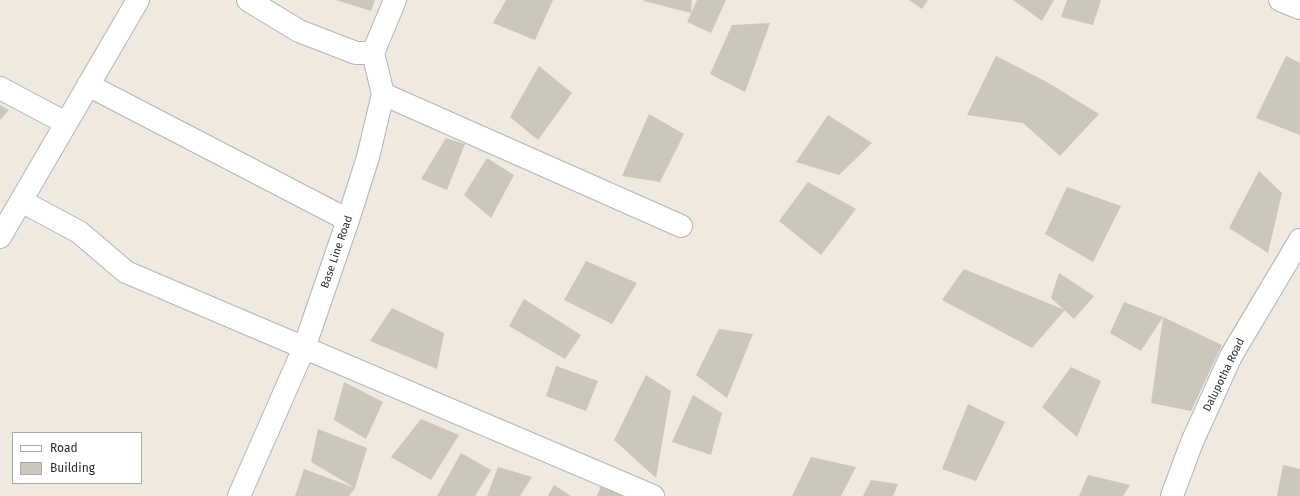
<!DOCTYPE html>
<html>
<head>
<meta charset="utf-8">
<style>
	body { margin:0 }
	#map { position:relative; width:1300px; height:496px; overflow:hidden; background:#efe9de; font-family:"Fira Sans",sans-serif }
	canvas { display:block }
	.legend { position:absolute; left:12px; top:432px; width:130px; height:52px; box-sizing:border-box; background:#fff; border:1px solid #ababab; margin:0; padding:5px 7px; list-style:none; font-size:12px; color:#2d2d2d }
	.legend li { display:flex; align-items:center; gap:8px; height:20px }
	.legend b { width:20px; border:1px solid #ababab }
</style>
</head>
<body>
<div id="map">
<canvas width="1300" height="496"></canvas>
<ul class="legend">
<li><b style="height:5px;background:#fff"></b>Road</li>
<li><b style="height:11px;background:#cbc7bd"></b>Building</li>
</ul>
</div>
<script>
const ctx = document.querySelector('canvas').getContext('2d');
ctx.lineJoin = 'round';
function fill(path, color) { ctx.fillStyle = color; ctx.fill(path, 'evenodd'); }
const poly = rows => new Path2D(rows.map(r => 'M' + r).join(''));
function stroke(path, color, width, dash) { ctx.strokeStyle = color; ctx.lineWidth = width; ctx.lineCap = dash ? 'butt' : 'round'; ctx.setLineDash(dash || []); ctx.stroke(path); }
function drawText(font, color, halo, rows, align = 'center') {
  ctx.font = font + ' "Fira Sans",sans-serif'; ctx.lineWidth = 3.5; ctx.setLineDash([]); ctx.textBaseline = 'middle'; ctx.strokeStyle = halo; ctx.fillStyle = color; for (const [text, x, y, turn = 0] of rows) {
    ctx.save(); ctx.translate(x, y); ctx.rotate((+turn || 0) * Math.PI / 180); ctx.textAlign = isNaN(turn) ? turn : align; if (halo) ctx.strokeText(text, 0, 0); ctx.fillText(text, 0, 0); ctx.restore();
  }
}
fill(poly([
	[336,0,375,0,371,11],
	[506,0,553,0,535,40,493,23],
	[644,0,692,0,691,13,644,1],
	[697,0,726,0,711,33,687,22],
	[909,0,928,0,922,9],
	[1013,0,1054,0,1042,21],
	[1067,0,1101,0,1093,25,1061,17],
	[770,23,745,92,710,74,732,25],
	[996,56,1047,82,1099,114,1060,156,1023,123,967,115],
	[1286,56,1300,63,1300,135,1256,118],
	[539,66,572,93,538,140,510,117],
	[0,105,9,110,0,120],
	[649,114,684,134,660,182,622,176],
	[828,115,872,143,839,175,796,162],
	[446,138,465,144,447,190,421,179],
	[487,158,514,175,491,218,464,195],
	[1259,171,1282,193,1268,253,1229,228],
	[808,182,856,209,821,255,779,221],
	[1067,187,1121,206,1093,262,1045,234],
	[586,261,637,283,612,324,564,300],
	[964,269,1065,310,1032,348,942,300],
	[1059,273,1094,296,1074,319,1051,298],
	[524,299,581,335,565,359,509,326],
	[1124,302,1163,317,1141,351,1110,333],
	[392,308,444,333,437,369,370,341],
	[1163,317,1222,345,1191,411,1151,403],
	[719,329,753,334,727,398,696,375],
	[556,366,598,381,586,411,546,396],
	[1071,367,1101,381,1077,437,1042,407],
	[646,375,671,391,656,478,614,440],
	[344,382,383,402,366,439,334,420],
	[693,395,722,413,711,455,672,442],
	[968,404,1005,422,976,481,942,469],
	[421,419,459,435,431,480,391,457],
	[318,429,367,448,355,488,311,462],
	[461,453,491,470,475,496,437,496],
	[811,457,856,467,841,496,792,496],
	[1283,465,1300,469,1300,496,1277,496],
	[498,467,532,477,520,496,487,496],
	[304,469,355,488,349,496,295,496],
	[1088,475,1130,485,1123,496,1079,496],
	[871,480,898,484,893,496,863,496],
	[554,485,571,496,548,496],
	[601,486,628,496,597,496]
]), '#cbc7bd');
const minor = poly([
	[248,0,299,31,356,53,373,53],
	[1280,0,1300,8],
	[88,85,348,220],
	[0,88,66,123],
	[383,94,681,226],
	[21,201,79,232,126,272,653,496],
	[0,237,138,0],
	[239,496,304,348,348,220,368,157,383,94,373,53,395,0],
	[1172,496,1192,442,1231,356,1300,240]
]);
stroke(minor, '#b2b4c1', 24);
stroke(minor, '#fff', 22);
drawText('11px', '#2d2d2d', '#fff', [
	["Base Line Road",337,252,-71],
	["Dalupotha Road",1224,375,-64]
]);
</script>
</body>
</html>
